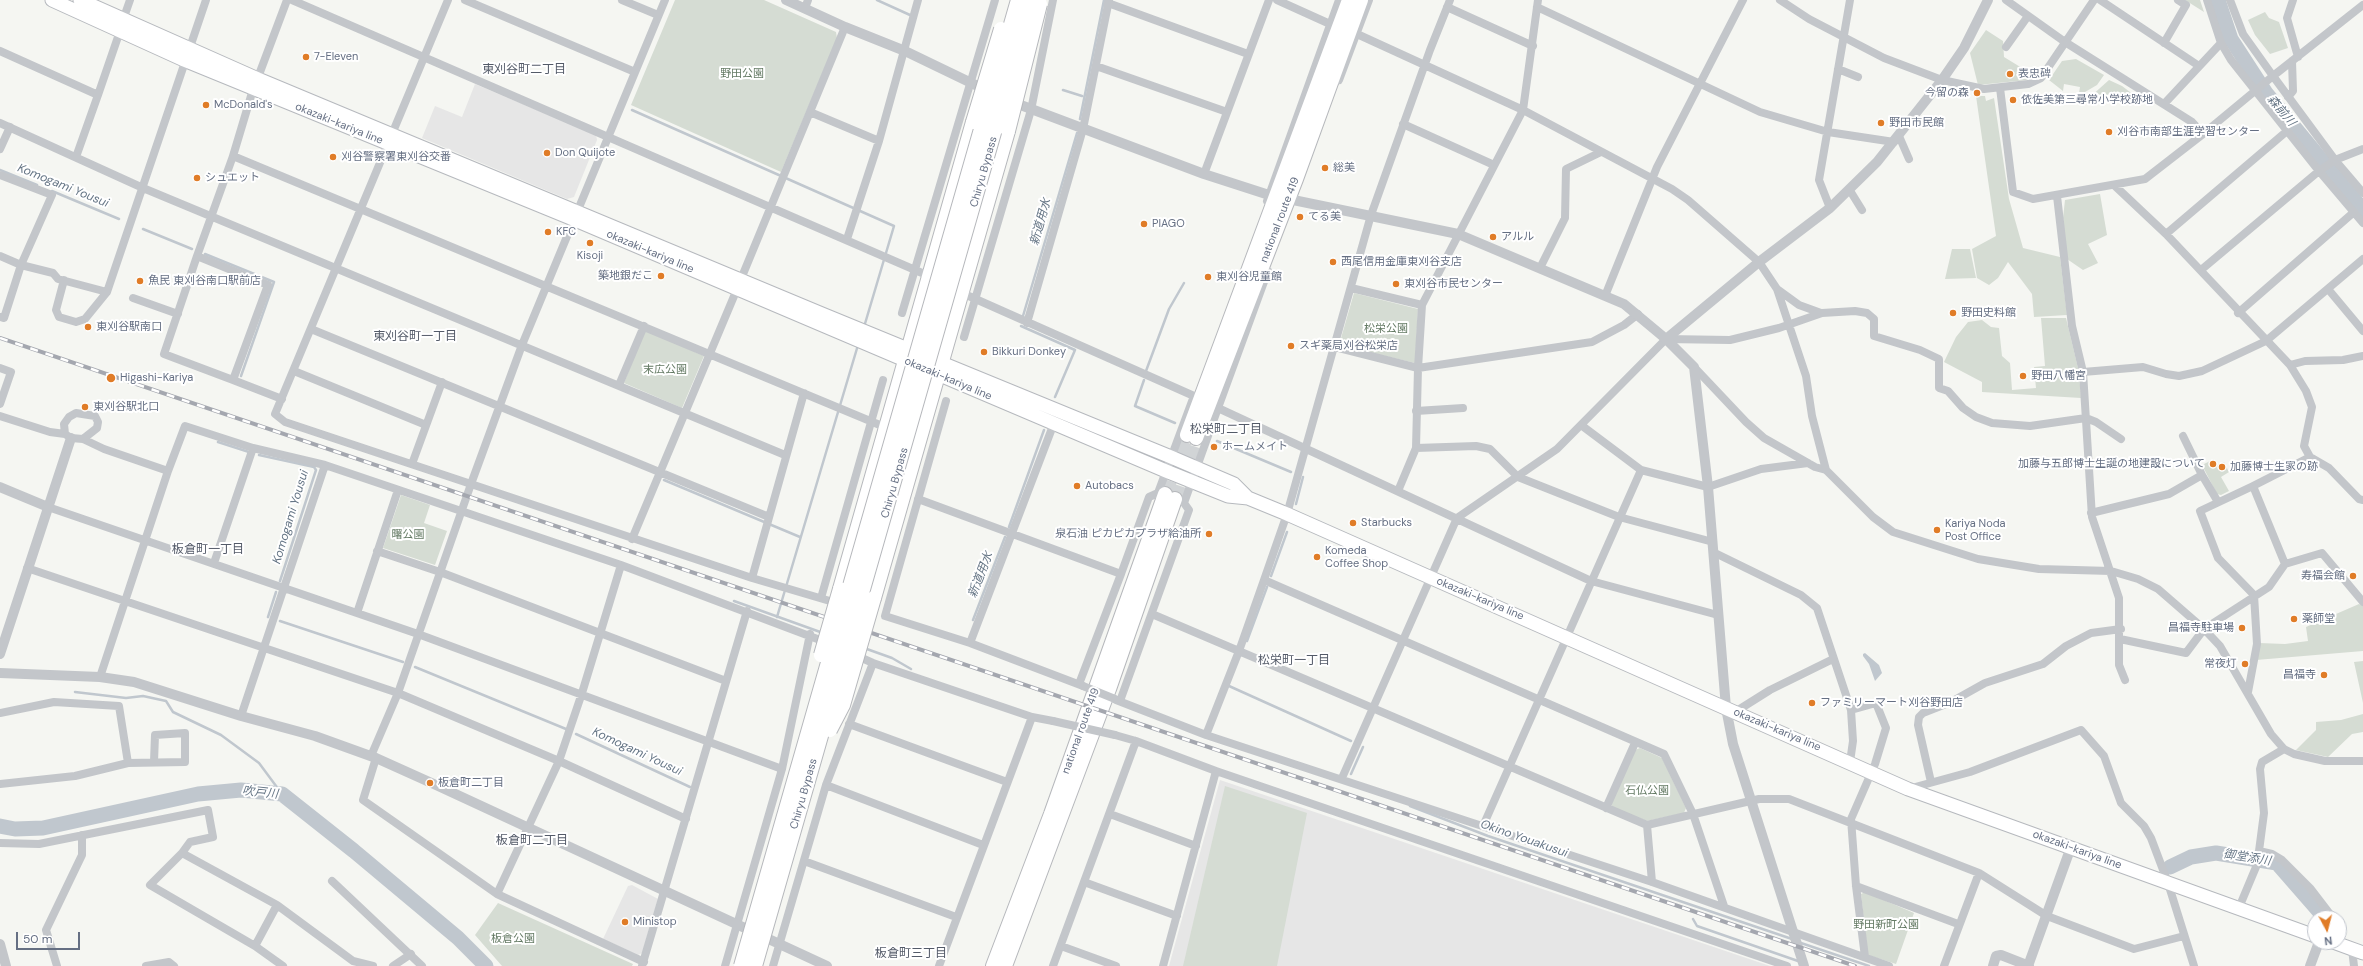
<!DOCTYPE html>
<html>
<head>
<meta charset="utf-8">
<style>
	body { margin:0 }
	#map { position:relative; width:2363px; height:966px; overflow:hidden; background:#f5f6f2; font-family:"DM Sans",sans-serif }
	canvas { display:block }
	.north { position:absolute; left:2307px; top:910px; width:40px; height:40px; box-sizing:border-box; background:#fff; border:1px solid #c1c5cd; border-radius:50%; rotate:173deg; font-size:11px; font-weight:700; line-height:16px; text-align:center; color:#656f83 }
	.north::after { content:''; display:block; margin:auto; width:14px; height:18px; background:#e07c27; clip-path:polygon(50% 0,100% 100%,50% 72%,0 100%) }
	.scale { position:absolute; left:16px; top:932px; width:64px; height:18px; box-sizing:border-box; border:2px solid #656f83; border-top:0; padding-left:5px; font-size:12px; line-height:14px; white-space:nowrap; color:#656f83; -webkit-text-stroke:3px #fff; paint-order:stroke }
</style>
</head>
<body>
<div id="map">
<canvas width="2363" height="966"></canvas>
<div class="north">N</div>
<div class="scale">50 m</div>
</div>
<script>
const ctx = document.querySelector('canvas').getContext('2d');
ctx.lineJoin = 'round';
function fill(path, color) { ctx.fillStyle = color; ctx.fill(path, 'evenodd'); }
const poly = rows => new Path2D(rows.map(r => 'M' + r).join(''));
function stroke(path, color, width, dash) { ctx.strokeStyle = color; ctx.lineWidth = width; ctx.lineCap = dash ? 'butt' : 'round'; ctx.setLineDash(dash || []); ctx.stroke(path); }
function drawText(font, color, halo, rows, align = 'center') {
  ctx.font = font + ' "DM Sans","Noto Sans JP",sans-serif'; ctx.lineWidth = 4; ctx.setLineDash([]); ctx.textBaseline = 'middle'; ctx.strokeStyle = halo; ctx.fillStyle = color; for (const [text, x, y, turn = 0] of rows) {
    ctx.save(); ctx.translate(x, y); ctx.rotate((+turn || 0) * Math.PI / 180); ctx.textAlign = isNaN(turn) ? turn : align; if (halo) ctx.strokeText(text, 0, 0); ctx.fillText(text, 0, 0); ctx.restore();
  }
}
fill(poly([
	[475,84,596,135,597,140,574,197,567,199,422,138,435,106,462,117],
	[1220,780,1770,966,1169,966],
	[632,885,658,899,642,953,638,955,603,939,628,886]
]), '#e6e6e6');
fill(poly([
	[675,0,764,0,836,32,837,38,781,172,631,105],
	[2185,0,2200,0,2204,12],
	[2265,12,2269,18,2279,22,2288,48,2270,54,2255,35,2248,20],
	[1986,30,2003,41,2004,57,2035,76,2027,80,1978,85,1970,53],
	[2076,59,2104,75,2097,85,2085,92,2079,93,2080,87,2064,84,2063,91,2049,80,2062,61],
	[2109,80,2122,86,2134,95,2090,97],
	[1976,96,1985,96,1986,101,1994,98,2009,199,2023,248,2060,257,2067,315,2034,317,2032,294,2008,262,1998,278,1989,285,1977,278,1972,249,1996,236],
	[2100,194,2107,235,2088,244,2098,263,2083,270,2067,259,2063,218,2065,200],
	[1952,249,1970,249,1976,278,1945,279],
	[1354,293,1418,309,1415,363,1339,345],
	[2041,318,2066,318,2079,372,2081,398,1982,392,1982,382,1944,362,1956,337,1968,322,1982,320,1991,327,1999,328,2002,356,2010,363,2012,390,2036,388,2034,367,2045,366],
	[645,330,704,356,682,408,624,383],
	[2214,459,2217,465,2224,462,2229,472,2221,477,2229,491,2221,495,2217,494,2202,465],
	[401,495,430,505,424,523,447,531,435,565,383,548],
	[2359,604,2363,606,2363,651,2256,660,2259,643,2285,644,2308,641,2306,627],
	[2363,661,2363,703,2354,662],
	[2363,714,2363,732,2352,734,2328,757,2296,750,2316,730,2316,722,2341,720],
	[1640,748,1662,758,1686,808,1684,813,1647,821,1612,807,1611,802,1635,750],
	[1225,786,1307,813,1277,966,1183,966],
	[1865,892,1914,913,1896,964,1868,955,1861,894],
	[498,903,633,964,632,966,502,966,475,935]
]), '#d5dcd3');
fill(poly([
	[1865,653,1879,665,1882,673,1875,681,1869,664,1863,656,1863,654]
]), '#c0c7ce');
stroke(poly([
	[877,0,910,15],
	[1063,90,1082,96],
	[632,110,894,226,864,327],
	[1080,119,1104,0],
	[0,170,37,185],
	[52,191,119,219],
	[143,229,192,249],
	[205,254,274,282,241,376],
	[1023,316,1077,133],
	[1021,326,1075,350,1055,397],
	[1146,371,1169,309,1184,283],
	[1144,380,1135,406,1175,423],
	[1217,441,1291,472],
	[218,442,249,452],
	[259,455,314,467,316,470,280,581],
	[664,480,800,537],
	[1296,504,1303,477],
	[1009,527,1044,430],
	[1271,576,1287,532],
	[734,601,823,633],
	[268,617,276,592],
	[777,617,858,345],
	[973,620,1005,537],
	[280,621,403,662],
	[1247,641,1267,587],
	[864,648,892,658,911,669],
	[415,667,566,729],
	[1229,686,1351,741],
	[75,692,126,698,143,696,166,701,173,712,221,735,259,763,282,794],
	[576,734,690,787],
	[1351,774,1363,747],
	[1410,806,1488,836,1792,939],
	[1693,919,1697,926,1798,961],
	[1798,942,1869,966]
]), '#c0c7ce', 2.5);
stroke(poly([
	[2218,0,2231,39,2266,93,2363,210],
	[0,826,15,829,43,828,198,794,241,790,282,794,354,851,458,938,486,966],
	[2170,867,2191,857,2216,853,2277,863,2325,918]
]), '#c0c7ce', 15);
stroke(poly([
	[1165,494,1187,435],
	[1175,499,1196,438]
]), '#d1d4d6', 14, [14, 7]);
const primary = poly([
	[52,0,184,60,573,219,1166,471,1228,496,1248,498,1287,514,1908,789,2315,936],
	[80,0,258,79,822,314,1171,457,1234,484,1248,498],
	[2333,942,2363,953]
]);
const trunk = poly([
	[1187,435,1349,0],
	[1196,438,1296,179,1361,0],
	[840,589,973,122],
	[874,598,1008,131],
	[993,966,1051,814,1165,494],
	[1005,966,1109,689,1175,499]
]);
stroke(primary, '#b6b9be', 15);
stroke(trunk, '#b6b8bc', 16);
stroke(poly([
	[292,0,929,276],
	[448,0,275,414,285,422,471,484,522,345,665,0],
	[465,0,635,72],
	[622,0,658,15],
	[1277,0,1330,24],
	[1450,0,1430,50,1371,215,1287,514,1264,580,1664,754,1693,814,1724,906],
	[1780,0,1809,19,1884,58,1942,80,1984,89,2028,84,2041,78,2094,0],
	[2006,0,2065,42,2192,122,2203,134,2273,76,2243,34,2230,0],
	[2100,0,2199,66],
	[2207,0,2221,43,2231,60,2319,171,2363,223],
	[2293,0,2287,18,2298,57],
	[1108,3,1248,54],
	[2363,5,2273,76,2335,160,2363,193],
	[1447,7,1533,46],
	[1537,7,1760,112,1828,132,1894,142],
	[805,8,808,0],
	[123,20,130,0],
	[1357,34,1523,110,1672,189,1688,200,1759,262,1777,289,1806,376,1812,416,1826,470],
	[2164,43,2186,5,2178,0],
	[2006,47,2028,16],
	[0,51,98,95,120,31],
	[1096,66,1227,112],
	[1838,69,1858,77],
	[1339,80,1369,0],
	[2000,88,2013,192,2033,199,2145,179,2203,134],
	[2288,97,2293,91,2292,61],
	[2164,104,2221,43],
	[810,112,879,141],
	[0,123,143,188,785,455],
	[1403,124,1494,165],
	[1899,136,1909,159],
	[0,149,10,127],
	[233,156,251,96,287,0],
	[76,157,98,95],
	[1204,174,1269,0],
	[0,175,52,195,21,265,4,318,0,317],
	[2114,185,2166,234,2290,365,2306,391,2312,407,2304,446,2310,457,2329,468,2359,499,2363,500],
	[1849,189,1862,210],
	[2057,196,2072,326,2083,372,2092,517,2119,598,2119,665,2125,680],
	[1267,201,1339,0],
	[1830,208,1819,180,1850,0],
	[2166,234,2287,131],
	[847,239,879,141,918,0],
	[0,256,21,265,53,273,58,279,107,292],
	[197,256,164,354,233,380,268,285,197,256,233,156,887,428],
	[1540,268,1565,218,1566,169,1601,152],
	[2201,270,2319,171,2335,160,2363,149],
	[741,279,845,27],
	[64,280,56,310,59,317,76,322,85,319,107,292,206,0],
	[1351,288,1422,305],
	[1777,289,1799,305,1821,313],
	[2328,289,2363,331],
	[1605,296,1657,167,1743,0],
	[133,298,178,314],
	[902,313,995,0],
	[2238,313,2354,212],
	[1027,323,1083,129,1109,0],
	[311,329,769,517],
	[964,337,1031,110,1053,0],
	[1335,347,1418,368,1592,342,1624,325,1638,314],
	[2290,365,2305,361,2343,360,2363,356],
	[1694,367,1746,422,1764,438,1815,467,1826,470,1873,517,1893,532,1978,559,2039,569,2111,571,2138,579,2158,589,2204,629,2220,646,2271,734,2284,749,2294,754,2325,761,2363,761],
	[0,368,11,372,0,404],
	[294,371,426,425],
	[2083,372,2143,367,2166,374,2179,376,2202,371,2266,341,2363,259],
	[233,380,282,399],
	[619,385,644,326],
	[946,401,885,616,970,643,1083,686],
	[1218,408,1268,271],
	[1416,411,1463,408],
	[0,416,50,432,65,434,71,438,83,439,104,449,168,471],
	[65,434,64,424,69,417,76,413,95,416,98,422,97,428,83,439],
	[1416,448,1476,446,1490,449,1518,477,1619,517,1713,542],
	[412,464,442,382],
	[1641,470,1708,487,1761,469,1808,463],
	[2202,475,2218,502],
	[1398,491,1416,448,1418,368,1422,305,1523,110,1538,0],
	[918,499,1121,574,1149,497,1158,493,1194,396,962,293],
	[48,507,418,634,782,769],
	[2091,513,2169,494,2202,475,2183,436],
	[632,539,737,289],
	[377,551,440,572,726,681],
	[1715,553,1801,595,1817,608,1851,710,1853,741,1850,762],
	[214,563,253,448],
	[2285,564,2253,486,2310,457],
	[27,568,398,693,559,761,686,819],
	[752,578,840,604],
	[821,598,883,380],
	[357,613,398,490],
	[1152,614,1647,825],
	[2120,639,2186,653,2204,629,2269,587,2285,564,2322,553,2363,602],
	[970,643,1054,423],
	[855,655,873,663,1032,717,1053,721],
	[100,677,168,471,185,426,253,448,325,465,621,565,828,643],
	[1079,684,1121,574],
	[2248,692,2257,644,2254,595,2218,558,2200,511,2253,486],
	[1116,700,1206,735,1652,882,1889,966],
	[1120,701,1189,510,1184,503,1218,408,1591,581,1718,615],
	[1851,710,1876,703,1886,728,1875,764,1851,819,1856,886,1865,957],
	[1735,712,1770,690,1833,659],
	[0,713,54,702,119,706,128,763,75,776,0,784],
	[241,716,325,465],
	[849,724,1007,782],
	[1115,735,1136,741,1216,771],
	[1206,735,1239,651,1264,580],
	[371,756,398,693,471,484,752,578,804,393],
	[376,758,363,800,497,894,644,962],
	[128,763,185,762,185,733,155,735,154,762],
	[1342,778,1457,518,1557,449,1666,339,1730,340,1779,328,1822,313,1855,311,1867,313,1874,319,1874,336,1920,350,1939,359,1939,388,1948,391,1963,408,1976,417,1992,423,2030,426,2086,418,2096,422,2121,439],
	[1931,782,1918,725,1919,717,1923,713,1951,702,1985,683,2043,664,2066,646,2091,633,2121,629],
	[826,785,983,845],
	[1908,789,1970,772,2081,730,2104,756,2121,803,2144,826,2151,838,2168,883,2194,966],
	[1606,808,1635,743],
	[1110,814,1196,846],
	[1483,826,1641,470,1581,425],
	[0,843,39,844,208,810,213,837,190,842,182,853],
	[2259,851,2272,854,2282,860,2310,888,2333,918],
	[804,861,956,917],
	[332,881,422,966],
	[1084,882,1177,916],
	[1652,882,1647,825,1759,799,1789,799,1979,873,2047,916,2134,949,2184,936],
	[1856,886,1958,924],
	[497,894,559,761,582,693,621,565],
	[2238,910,2256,867,2259,851,2264,813,2260,769,2262,762,2284,749],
	[255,946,277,905],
	[1061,946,1116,966],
	[2352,949,2354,966],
	[57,966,46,930,82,855,82,835],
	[146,966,169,962,174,966],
	[283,966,255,946,150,885,182,853,277,905,353,961,373,966],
	[393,966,411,954],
	[642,966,747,611],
	[725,966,782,769,810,634],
	[773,966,826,785,873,663],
	[939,966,1032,717],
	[1053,966,1136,741],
	[1163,966,1216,771,1787,966],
	[1944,966,1979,873]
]), '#c3c6ca', 8);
stroke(poly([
	[786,0,845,27,905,51,988,91],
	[1010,101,1204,174,1269,195,1458,234,1624,304,1666,339],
	[0,487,48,507],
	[0,654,71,438],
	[0,673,100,677,134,682,241,716,315,736,376,758,436,785,827,966],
	[0,944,6,966],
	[1804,966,1733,744,1726,708,1708,487,1694,367,1666,339,1759,262,1830,208,1877,162,1942,80,1964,48,1988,0],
	[1993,966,1996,956,2001,955,2029,966],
	[2028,966,2071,847],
	[2310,966,2319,942]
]), '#c3c6ca', 10);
stroke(primary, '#fff', 13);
stroke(trunk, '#fff', 14);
const rail = poly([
	[0,338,1855,966]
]);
stroke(rail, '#a4a7af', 4);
stroke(rail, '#fff', 2.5, [8]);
const trunkBridge = poly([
	[973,122,1001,29],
	[1008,131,1040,4],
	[821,655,840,589],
	[830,730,843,705,874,598],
	[741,966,1018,0],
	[755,966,1032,0]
]);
stroke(trunkBridge, '#b6b8bc', 16, []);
stroke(poly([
	[1083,686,1115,699],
	[1053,721,1115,735]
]), '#c3c6ca', 8);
stroke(trunkBridge, '#fff', 14);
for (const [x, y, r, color] of [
	[306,57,4,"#e07c27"],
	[2010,74,4,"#e07c27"],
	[1977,93,4,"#e07c27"],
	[2013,100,4,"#e07c27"],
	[206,105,4,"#e07c27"],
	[1881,123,4,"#e07c27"],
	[2109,132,4,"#e07c27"],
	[547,153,4,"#e07c27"],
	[333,157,4,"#e07c27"],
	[1325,168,4,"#e07c27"],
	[197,178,4,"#e07c27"],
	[1300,217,4,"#e07c27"],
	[1144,224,4,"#e07c27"],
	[548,232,4,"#e07c27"],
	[1493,237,4,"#e07c27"],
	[590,243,4,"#e07c27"],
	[1333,262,4,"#e07c27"],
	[661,276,4,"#e07c27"],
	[1208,277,4,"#e07c27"],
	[140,281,4,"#e07c27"],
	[1396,284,4,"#e07c27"],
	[1953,313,4,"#e07c27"],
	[88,327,4,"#e07c27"],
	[1291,346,4,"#e07c27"],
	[984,352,4,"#e07c27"],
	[2023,376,4,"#e07c27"],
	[111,378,5,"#e07c27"],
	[85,407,4,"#e07c27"],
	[1214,447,4,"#e07c27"],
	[2213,464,4,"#e07c27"],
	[2222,467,4,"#e07c27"],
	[1077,486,4,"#e07c27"],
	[1353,523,4,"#e07c27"],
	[1937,530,4,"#e07c27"],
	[1209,534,4,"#e07c27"],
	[1317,557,4,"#e07c27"],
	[2353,576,4,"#e07c27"],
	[2294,619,4,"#e07c27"],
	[2242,628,4,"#e07c27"],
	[2245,664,4,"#e07c27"],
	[2324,675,4,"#e07c27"],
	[1812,703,4,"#e07c27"],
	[430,783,4,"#e07c27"],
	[625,922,4,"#e07c27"]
]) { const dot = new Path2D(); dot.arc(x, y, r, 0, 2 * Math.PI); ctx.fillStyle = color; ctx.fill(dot); stroke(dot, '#fff', 1.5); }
drawText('11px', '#656f83', '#fff', [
	["7-Eleven",314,57],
	["表忠碑",2018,74],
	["今留の森",1969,93,"right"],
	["依佐美第三尋常小学校跡地",2021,100],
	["McDonald's",214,105],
	["野田市民館",1889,123],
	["刈谷市南部生涯学習センター",2117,132],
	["Don Quijote",555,153],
	["刈谷警察署東刈谷交番",341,157],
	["総美",1333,168],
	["シュエット",205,178],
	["てる美",1308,217],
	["PIAGO",1152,224],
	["KFC",556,232],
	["アルル",1501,237],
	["Kisoji",590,256,"center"],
	["西尾信用金庫東刈谷支店",1341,262],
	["築地銀だこ",653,276,"right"],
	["東刈谷児童館",1216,277],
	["魚民 東刈谷南口駅前店",148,281],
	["東刈谷市民センター",1404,284],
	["野田史料館",1961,313],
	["東刈谷駅南口",96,327],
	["スギ薬局刈谷松栄店",1299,346],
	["Bikkuri Donkey",992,352],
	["野田八幡宮",2031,376],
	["Higashi-Kariya",120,378],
	["東刈谷駅北口",93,407],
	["ホームメイト",1222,447],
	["加藤与五郎博士生誕の地建設について",2205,464,"right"],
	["加藤博士生家の跡",2230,467],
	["Autobacs",1085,486],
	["Starbucks",1361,523],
	["Kariya Noda",1945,524],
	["Post Office",1945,537],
	["泉石油 ピカピカプラザ給油所",1201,534,"right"],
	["Komeda",1325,551],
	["Coffee Shop",1325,564],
	["寿福会館",2345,576,"right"],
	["薬師堂",2302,619],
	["昌福寺駐車場",2234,628,"right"],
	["常夜灯",2237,664,"right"],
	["昌福寺",2316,675,"right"],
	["ファミリーマート刈谷野田店",1820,703],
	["板倉町二丁目",438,783],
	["Ministop",633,922]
], 'left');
drawText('11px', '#647a64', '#fff', [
	["野田公園",742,74],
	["松栄公園",1386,329],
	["末広公園",665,370],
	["曙公園",408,535],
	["石仏公園",1647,791],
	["野田新町公園",1886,925],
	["板倉公園",513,939]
]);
drawText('11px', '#656f83', '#fff', [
	["okazaki-kariya line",339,124,22],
	["Chiryu Bypass",984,172,-74],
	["national route 419",1280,220,-69],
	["okazaki-kariya line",650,252,23],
	["okazaki-kariya line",948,379,23],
	["Chiryu Bypass",895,483,-74],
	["okazaki-kariya line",1480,599,23],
	["okazaki-kariya line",1777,730,23],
	["national route 419",1081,731,-70],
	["Chiryu Bypass",804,794,-74],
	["okazaki-kariya line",2077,850,20]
]);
drawText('12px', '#535a68', '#fff', [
	["東刈谷町二丁目",524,70],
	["東刈谷町一丁目",415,337],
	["松栄町二丁目",1226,430],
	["板倉町一丁目",208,550],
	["松栄町一丁目",1294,661],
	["板倉町二丁目",532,841],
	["板倉町三丁目",911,954]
]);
drawText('italic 12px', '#667686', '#fff', [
	["森前川",2281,111,50],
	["Komogami Yousui",63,186,22],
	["新道用水",1041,222,-74],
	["Komogami Yousui",291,517,-73],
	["新道用水",981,575,-69],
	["Komogami Yousui",637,752,25],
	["吹戸川",260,793,6],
	["Okino Youakusui",1524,839,19],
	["御堂添川",2247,858,9]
]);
</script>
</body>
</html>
